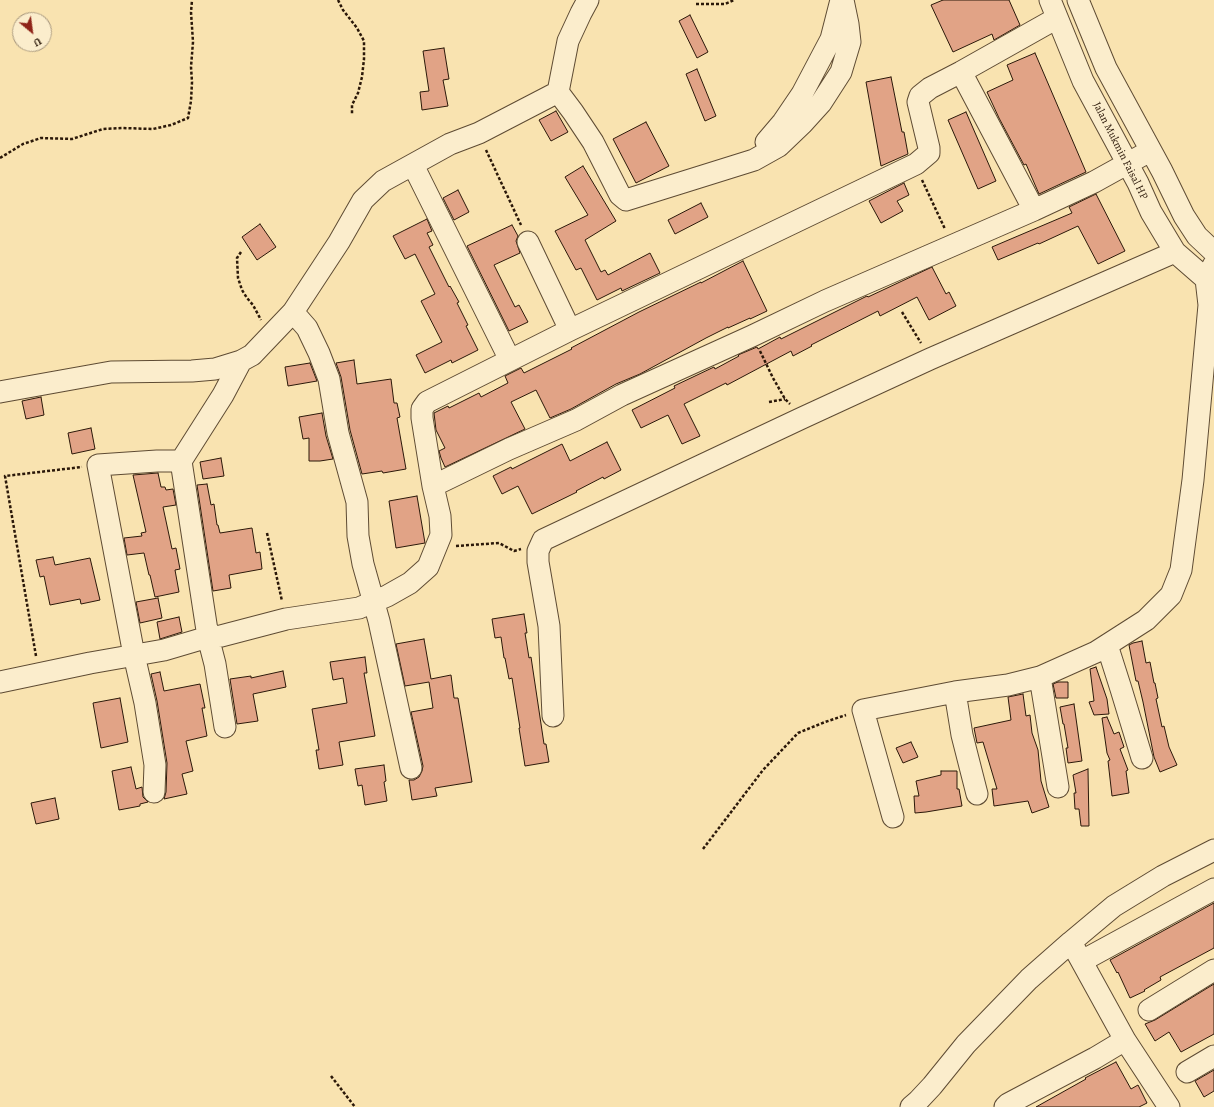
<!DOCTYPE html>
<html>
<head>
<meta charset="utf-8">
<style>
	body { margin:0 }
	#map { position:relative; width:1214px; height:1107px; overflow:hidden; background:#f9e3b0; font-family:Alegreya,serif }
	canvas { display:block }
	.north { position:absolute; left:12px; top:12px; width:40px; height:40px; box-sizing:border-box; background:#fbedcc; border:1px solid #a8987e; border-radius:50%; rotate:151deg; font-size:11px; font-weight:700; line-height:16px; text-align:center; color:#2b1809 }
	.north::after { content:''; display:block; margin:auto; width:14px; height:18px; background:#8f2418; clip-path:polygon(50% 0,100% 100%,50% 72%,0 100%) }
</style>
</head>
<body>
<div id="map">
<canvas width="1214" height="1107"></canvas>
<div class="north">U</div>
</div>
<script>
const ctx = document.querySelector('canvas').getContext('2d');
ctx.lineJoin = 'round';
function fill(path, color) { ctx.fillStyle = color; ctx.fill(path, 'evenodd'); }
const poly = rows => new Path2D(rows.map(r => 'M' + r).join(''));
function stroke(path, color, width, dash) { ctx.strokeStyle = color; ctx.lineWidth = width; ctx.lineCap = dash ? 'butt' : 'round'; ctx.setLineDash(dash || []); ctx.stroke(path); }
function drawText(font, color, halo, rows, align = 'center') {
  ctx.font = font + ' Alegreya,serif'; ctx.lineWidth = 4; ctx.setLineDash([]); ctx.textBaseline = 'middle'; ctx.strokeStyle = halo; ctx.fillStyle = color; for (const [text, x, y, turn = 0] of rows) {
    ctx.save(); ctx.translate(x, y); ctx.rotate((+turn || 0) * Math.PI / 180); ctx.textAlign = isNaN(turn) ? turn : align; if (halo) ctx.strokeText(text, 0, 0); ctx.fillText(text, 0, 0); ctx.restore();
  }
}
const building = poly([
	[943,0,1009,0,1020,25,994,40,992,34,953,52,931,5,943,0],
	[690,15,708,52,697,58,679,21,690,15],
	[444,48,449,79,443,80,448,106,422,110,420,92,429,91,423,51,444,48],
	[1035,53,1086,172,1039,194,1026,164,1024,165,999,118,987,92,1013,80,1007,65,1035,53],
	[697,69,716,116,705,121,686,74,697,69],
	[891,77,902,132,904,132,908,154,881,166,866,82,891,77],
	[556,111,568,132,551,141,539,120,556,111],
	[966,112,996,181,978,189,948,120,966,112],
	[646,122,669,166,636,183,613,139,646,122],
	[583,166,616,221,585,240,601,272,605,270,608,275,650,253,660,273,622,291,621,288,597,300,581,268,576,270,555,231,588,215,565,177,583,166],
	[904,183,909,195,897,201,903,211,881,223,869,201,904,183],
	[458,190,469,212,454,220,443,198,458,190],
	[1096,194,1125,251,1098,264,1078,226,1039,244,1038,243,998,260,992,247,1072,213,1069,207,1096,194],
	[701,203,708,217,675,234,668,220,701,203],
	[427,219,432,231,427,233,433,245,429,247,449,287,450,286,459,302,457,303,468,325,466,326,478,350,452,363,451,360,425,373,416,355,442,342,421,301,435,294,415,254,405,259,393,236,427,219],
	[260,224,276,247,257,260,242,237,260,224],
	[512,225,518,236,516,241,520,253,494,265,515,307,519,305,528,322,509,331,467,246,512,225],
	[743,261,767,311,750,319,750,318,728,328,728,327,706,338,640,374,616,384,571,409,550,418,536,390,511,402,525,429,445,467,441,458,439,451,445,448,436,430,434,413,448,406,449,408,479,393,481,397,508,383,505,376,521,368,524,373,572,349,571,348,639,312,701,282,701,283,743,261],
	[932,267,946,294,949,292,956,306,929,320,917,297,880,316,878,311,811,345,812,346,793,356,791,351,727,385,726,383,684,404,700,436,682,444,668,415,641,428,632,410,675,388,674,386,714,367,715,369,739,356,738,355,757,347,758,349,780,337,781,339,867,296,868,297,932,267],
	[354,360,357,384,391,379,394,403,397,403,400,417,397,418,406,469,383,473,382,471,362,474,350,430,341,377,336,363,354,360],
	[310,363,317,381,288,386,285,367,310,363],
	[41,397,44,415,26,419,22,401,41,397],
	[322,413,326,436,333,459,320,461,309,461,309,438,303,439,299,417,322,413],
	[91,428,95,449,72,454,68,433,91,428],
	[607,442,621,470,604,479,603,477,576,491,577,492,532,514,518,486,502,494,493,476,511,467,512,469,562,444,570,461,607,442],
	[221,458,224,476,203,479,200,462,221,458],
	[158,473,161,487,165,487,166,490,173,489,176,505,163,507,172,549,176,548,180,569,175,570,179,592,155,597,150,575,149,575,144,553,127,555,124,538,142,536,141,533,146,532,133,475,158,473],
	[207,484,211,505,214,504,217,525,218,525,220,533,252,528,256,553,260,552,262,569,229,575,231,588,213,591,197,485,207,484],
	[417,496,425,543,396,548,389,501,417,496],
	[53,557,55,565,90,558,100,600,81,604,80,599,50,605,44,576,40,577,36,560,53,557],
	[158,598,162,618,140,623,136,602,158,598],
	[524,614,527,633,525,633,529,658,531,657,544,744,546,744,549,762,525,766,519,728,520,728,512,678,509,679,505,658,504,658,501,637,495,638,492,619,524,614],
	[179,617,182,632,160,639,157,622,179,617],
	[424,639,431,679,451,675,454,698,458,698,472,782,435,788,437,796,412,800,409,780,414,780,419,777,422,771,423,766,411,712,433,708,429,682,405,686,396,644,424,639],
	[1142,641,1146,663,1150,662,1154,683,1155,683,1158,698,1156,699,1162,727,1164,726,1169,747,1177,765,1160,772,1154,757,1143,702,1138,681,1136,681,1129,645,1133,643,1142,641],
	[365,657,367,673,364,673,375,736,339,742,343,765,319,769,316,750,319,750,312,709,347,703,343,678,333,680,330,662,365,657],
	[1096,667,1107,699,1109,714,1094,715,1089,702,1094,701,1090,669,1096,667],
	[283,671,286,687,253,694,258,721,237,724,230,679,251,676,251,678,283,671],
	[160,672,164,691,200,684,205,708,202,708,207,736,186,741,193,771,182,774,187,794,164,799,166,792,167,763,157,701,151,674,160,672],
	[1058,682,1068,682,1068,698,1056,698,1053,684,1058,682],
	[1023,694,1026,716,1030,715,1032,733,1038,750,1041,781,1049,807,1032,813,1028,801,994,806,992,789,997,789,983,742,977,743,974,728,1011,720,1008,697,1023,694],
	[120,698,128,742,101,748,93,703,120,698],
	[1074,704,1082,761,1068,763,1066,748,1068,748,1064,724,1063,724,1060,707,1074,704],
	[1107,717,1114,734,1119,732,1124,747,1120,749,1128,770,1126,771,1129,793,1112,796,1108,761,1110,760,1107,753,1102,718,1107,717],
	[911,742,918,757,903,763,896,748,911,742],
	[384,765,386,781,384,782,387,801,365,805,362,785,358,786,355,769,384,765],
	[131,767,136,789,142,787,143,797,148,802,140,804,140,806,119,810,112,771,131,767],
	[1088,769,1089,826,1081,826,1079,809,1075,809,1074,793,1076,793,1073,775,1088,769],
	[941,771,957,771,957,789,959,789,962,806,926,812,915,813,914,796,919,796,916,781,941,775,941,771],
	[55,798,59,819,36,824,31,803,55,798],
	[1214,903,1214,948,1160,977,1161,980,1144,990,1145,991,1130,998,1118,972,1117,973,1110,960,1214,903],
	[1214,984,1214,1034,1181,1052,1169,1032,1155,1041,1145,1024,1155,1020,1214,984],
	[1116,1062,1131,1089,1138,1085,1147,1103,1139,1107,1036,1107,1086,1079,1085,1078,1116,1062],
	[1214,1070,1214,1091,1204,1097,1195,1081,1214,1070]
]);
fill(building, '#e1a386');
stroke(building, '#2b1809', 1);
const minor = poly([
	[1050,0,1083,81,1138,183,1151,212,1175,252,1206,279,1214,284],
	[1078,0,1106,68,1162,171,1184,216,1197,236,1214,252],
	[961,72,1034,210],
	[558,92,568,41,581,13,588,0],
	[766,142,783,122,802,94,831,39,841,0],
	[413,165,510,360],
	[528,242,570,330],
	[293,312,307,328,319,353,329,379,338,433,357,502,358,536,363,564,379,621,411,768],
	[0,392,111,372,192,371,215,369,241,361,252,355,293,312,339,242,363,200,383,181,450,144,479,133,558,92,573,112,593,142,620,195,626,200,754,160,779,146,802,124,821,103,841,72,850,42,848,24,843,0],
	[181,461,208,637,215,664,225,727],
	[433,486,509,449,576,420,622,395,752,336,825,301,1034,210,1094,182,1150,151],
	[1107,645,1121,689,1142,758],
	[1040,677,1058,787],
	[0,682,90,663,164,650,208,637,221,636,286,619,359,608,387,596,410,583,428,567,441,535,440,516,433,486,422,418,422,409,427,402,570,330,916,164,929,153,929,148,918,102,920,96,930,88,961,72,1057,18],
	[955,692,962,735,977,794],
	[553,716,549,626,538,562,538,551,543,540,802,418,930,359,1175,252],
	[154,792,155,765,145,703,134,655,98,465,157,461,181,461,223,395,241,361],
	[893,817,863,710,955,692,1008,685,1040,677,1096,652,1146,620,1171,595,1181,570,1193,480,1209,305,1206,279,1214,264],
	[1071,942,1125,1040,1169,1107],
	[1082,961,1214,889],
	[1149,1010,1214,970],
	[1187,1072,1214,1056],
	[911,1107,918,1101,932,1086,966,1044,1029,979,1071,942,1114,906,1163,876,1214,850],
	[1005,1107,1008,1104,1095,1058,1125,1040]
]);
stroke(minor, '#5e4b33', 23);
stroke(poly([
	[338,0,343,10,357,28,364,41,364,59,362,77,358,93,352,105,352,115],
	[696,4,725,4,734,0],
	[486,150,521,225],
	[0,158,23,144,41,138,72,139,103,129,122,128,153,129,171,125,188,118,191,101,192,82,191,67,193,42,191,12,192,0],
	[922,180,945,229],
	[241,252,237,258,238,278,242,290,247,298,253,305,261,320],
	[902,312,921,343],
	[760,351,773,378,785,399,790,404],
	[769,402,785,399],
	[267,533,282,601],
	[456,546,499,543,514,551,521,549],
	[36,656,5,476,82,467],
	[703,849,763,770,798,733,825,722,846,715],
	[331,1076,355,1107]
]), '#2b1809', 2.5, [3, 2]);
stroke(minor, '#fbedcc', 21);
drawText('11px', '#2b1809', '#fbedcc', [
	["Jalan Mukmin Faisal HP",1120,151,63]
]);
</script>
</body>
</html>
